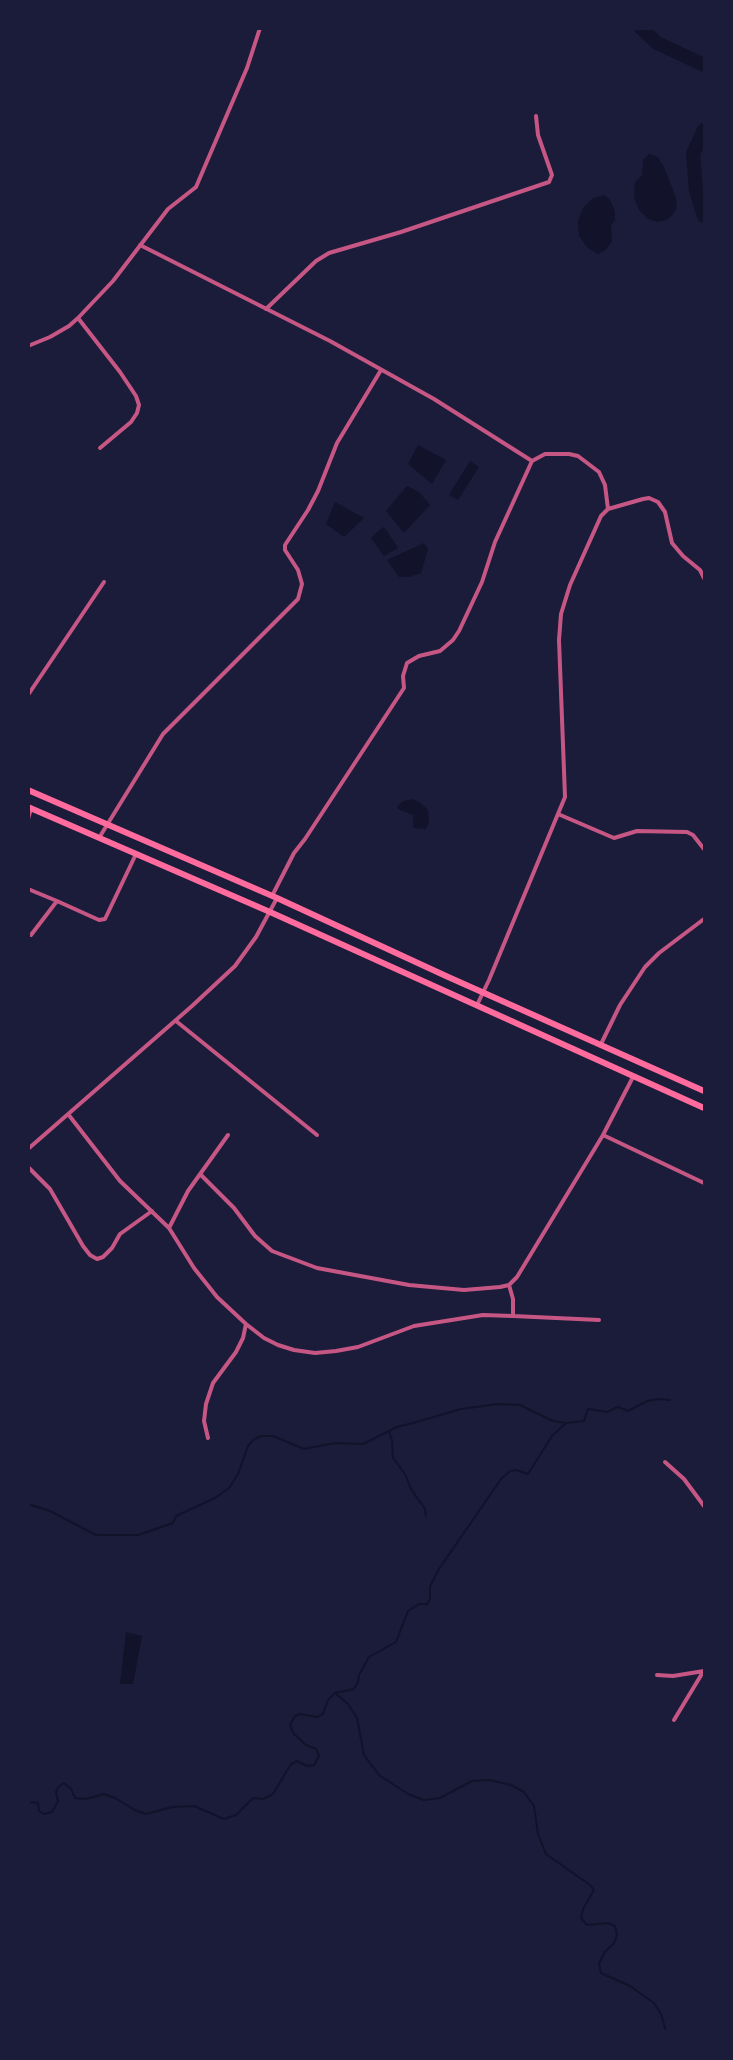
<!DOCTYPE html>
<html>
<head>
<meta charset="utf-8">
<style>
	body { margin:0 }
	#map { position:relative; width:733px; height:2060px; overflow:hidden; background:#1b1b3a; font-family:"Alegreya Sans",sans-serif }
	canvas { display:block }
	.frame { position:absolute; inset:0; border:30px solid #1b1b3a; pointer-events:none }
</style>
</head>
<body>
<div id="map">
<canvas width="733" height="2060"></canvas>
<div class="frame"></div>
</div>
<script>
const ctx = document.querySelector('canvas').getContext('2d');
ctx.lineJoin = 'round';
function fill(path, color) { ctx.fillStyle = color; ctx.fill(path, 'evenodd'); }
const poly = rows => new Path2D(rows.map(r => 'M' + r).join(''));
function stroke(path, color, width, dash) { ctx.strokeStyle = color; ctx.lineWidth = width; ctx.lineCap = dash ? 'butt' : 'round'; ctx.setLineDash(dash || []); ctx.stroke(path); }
fill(poly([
	[649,154,658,157,664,167,676,198,677,208,673,214,667,220,658,222,648,219,639,210,634,197,635,182,642,175,643,160],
	[605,195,610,200,615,211,615,220,611,226,612,241,606,250,598,254,588,248,579,236,578,221,583,208,593,198],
	[418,445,446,460,432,484,408,464],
	[470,461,479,467,458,500,449,495],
	[407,486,419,492,430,505,404,533,386,511],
	[335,502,364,518,344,537,326,524],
	[383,527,387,531,398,548,384,556,371,538],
	[424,543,428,549,421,573,409,577,399,577,387,560],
	[412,799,421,803,428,810,429,821,426,829,413,828,413,815,398,809,397,806,404,801],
	[126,1632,142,1636,133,1684,120,1684]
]), '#12122b');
stroke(poly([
	[389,1431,392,1441,393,1458,405,1474,411,1489,425,1509,426,1516],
	[28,1504,50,1511,96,1535,138,1535,173,1523,176,1516,215,1498,229,1488,238,1474,248,1446,253,1440,261,1436,273,1436,304,1449,335,1443,363,1444,397,1427,413,1423,461,1409,498,1404,520,1405,553,1421,566,1423],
	[335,1693,348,1704,357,1718,364,1755,379,1775,408,1794,424,1800,440,1798,472,1781,489,1780,511,1785,524,1792,534,1806,538,1834,546,1854,590,1885,594,1890,583,1909,581,1918,587,1925,608,1923,615,1926,617,1935,614,1943,604,1953,599,1964,601,1973,630,1986,654,2003,661,2014,666,2032],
	[28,1803,33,1802,38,1803,39,1811,44,1814,52,1812,58,1801,56,1792,59,1786,64,1783,71,1789,75,1798,86,1799,104,1794,115,1798,135,1810,146,1814,172,1807,194,1806,224,1819,236,1815,253,1798,263,1799,273,1794,291,1764,297,1761,307,1766,314,1765,319,1756,316,1749,306,1745,293,1733,290,1725,295,1716,300,1714,317,1717,323,1714,328,1700,335,1693,354,1689,358,1682,359,1675,369,1657,396,1642,408,1611,419,1604,427,1604,430,1599,430,1586,439,1569,501,1479,510,1471,516,1470,528,1474,552,1436,566,1423,584,1421,588,1409,607,1412,618,1407,628,1411,647,1401,659,1399,670,1400]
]), '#12122b', 2);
stroke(poly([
	[641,28,657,43,704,65],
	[704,130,693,154,696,190,704,216]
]), '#12122b', 14);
stroke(poly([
	[140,245,330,341,434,399,532,461,545,454,569,454,578,456,599,472,605,485,608,509],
	[266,309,316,261,329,253,401,232,549,182,552,175,538,135,536,116],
	[78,318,120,372,136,396,139,405,137,413,131,422,100,448],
	[28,346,50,337,69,326,78,318,113,281,168,209,196,187,247,68,260,28],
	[28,695,104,582],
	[558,814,614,838,637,831,687,832,693,835,704,849],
	[28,819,31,809],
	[99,838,163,734,298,599,302,584,298,570,285,550,285,545,308,510,318,491,337,443,381,370],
	[28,889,57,901],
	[272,896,294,853,305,839,404,688,403,676,407,663,419,656,440,651,453,640,459,631,482,582,495,542,532,461],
	[31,935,57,901,99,920,105,919,136,854],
	[477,1005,489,980,565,797,559,640,561,614,570,585,601,516,608,509,643,499,649,498,658,502,665,512,672,543,683,556,700,570,704,578],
	[176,1021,317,1135],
	[601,1044,620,1005,645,967,659,953,704,919],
	[68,1114,120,1181,169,1228,194,1268,217,1297,246,1324,264,1338,278,1345,294,1350,315,1353,336,1351,358,1347,414,1326,483,1315,513,1316,513,1299,509,1285],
	[603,1135,704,1183],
	[28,1149,192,1006,235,966,256,937,277,898],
	[28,1167,50,1189,83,1246,90,1255,97,1259,103,1257,112,1248,120,1234,152,1211],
	[200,1174,234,1208,255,1236,272,1251,317,1268,409,1285,464,1290,500,1287,509,1285,517,1277,603,1135,633,1077],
	[169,1228,188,1191,228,1135],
	[513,1316,599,1320],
	[208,1438,204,1421,206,1404,213,1383,236,1352,243,1338,246,1324],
	[665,1462,684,1479,704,1506],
	[657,1675,673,1676,704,1671],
	[674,1720,703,1672]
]), '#c65784', 4);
stroke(poly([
	[28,790,277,898,446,976,704,1091],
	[28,807,270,912,704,1108]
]), '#ff6b9d', 6);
</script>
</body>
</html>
